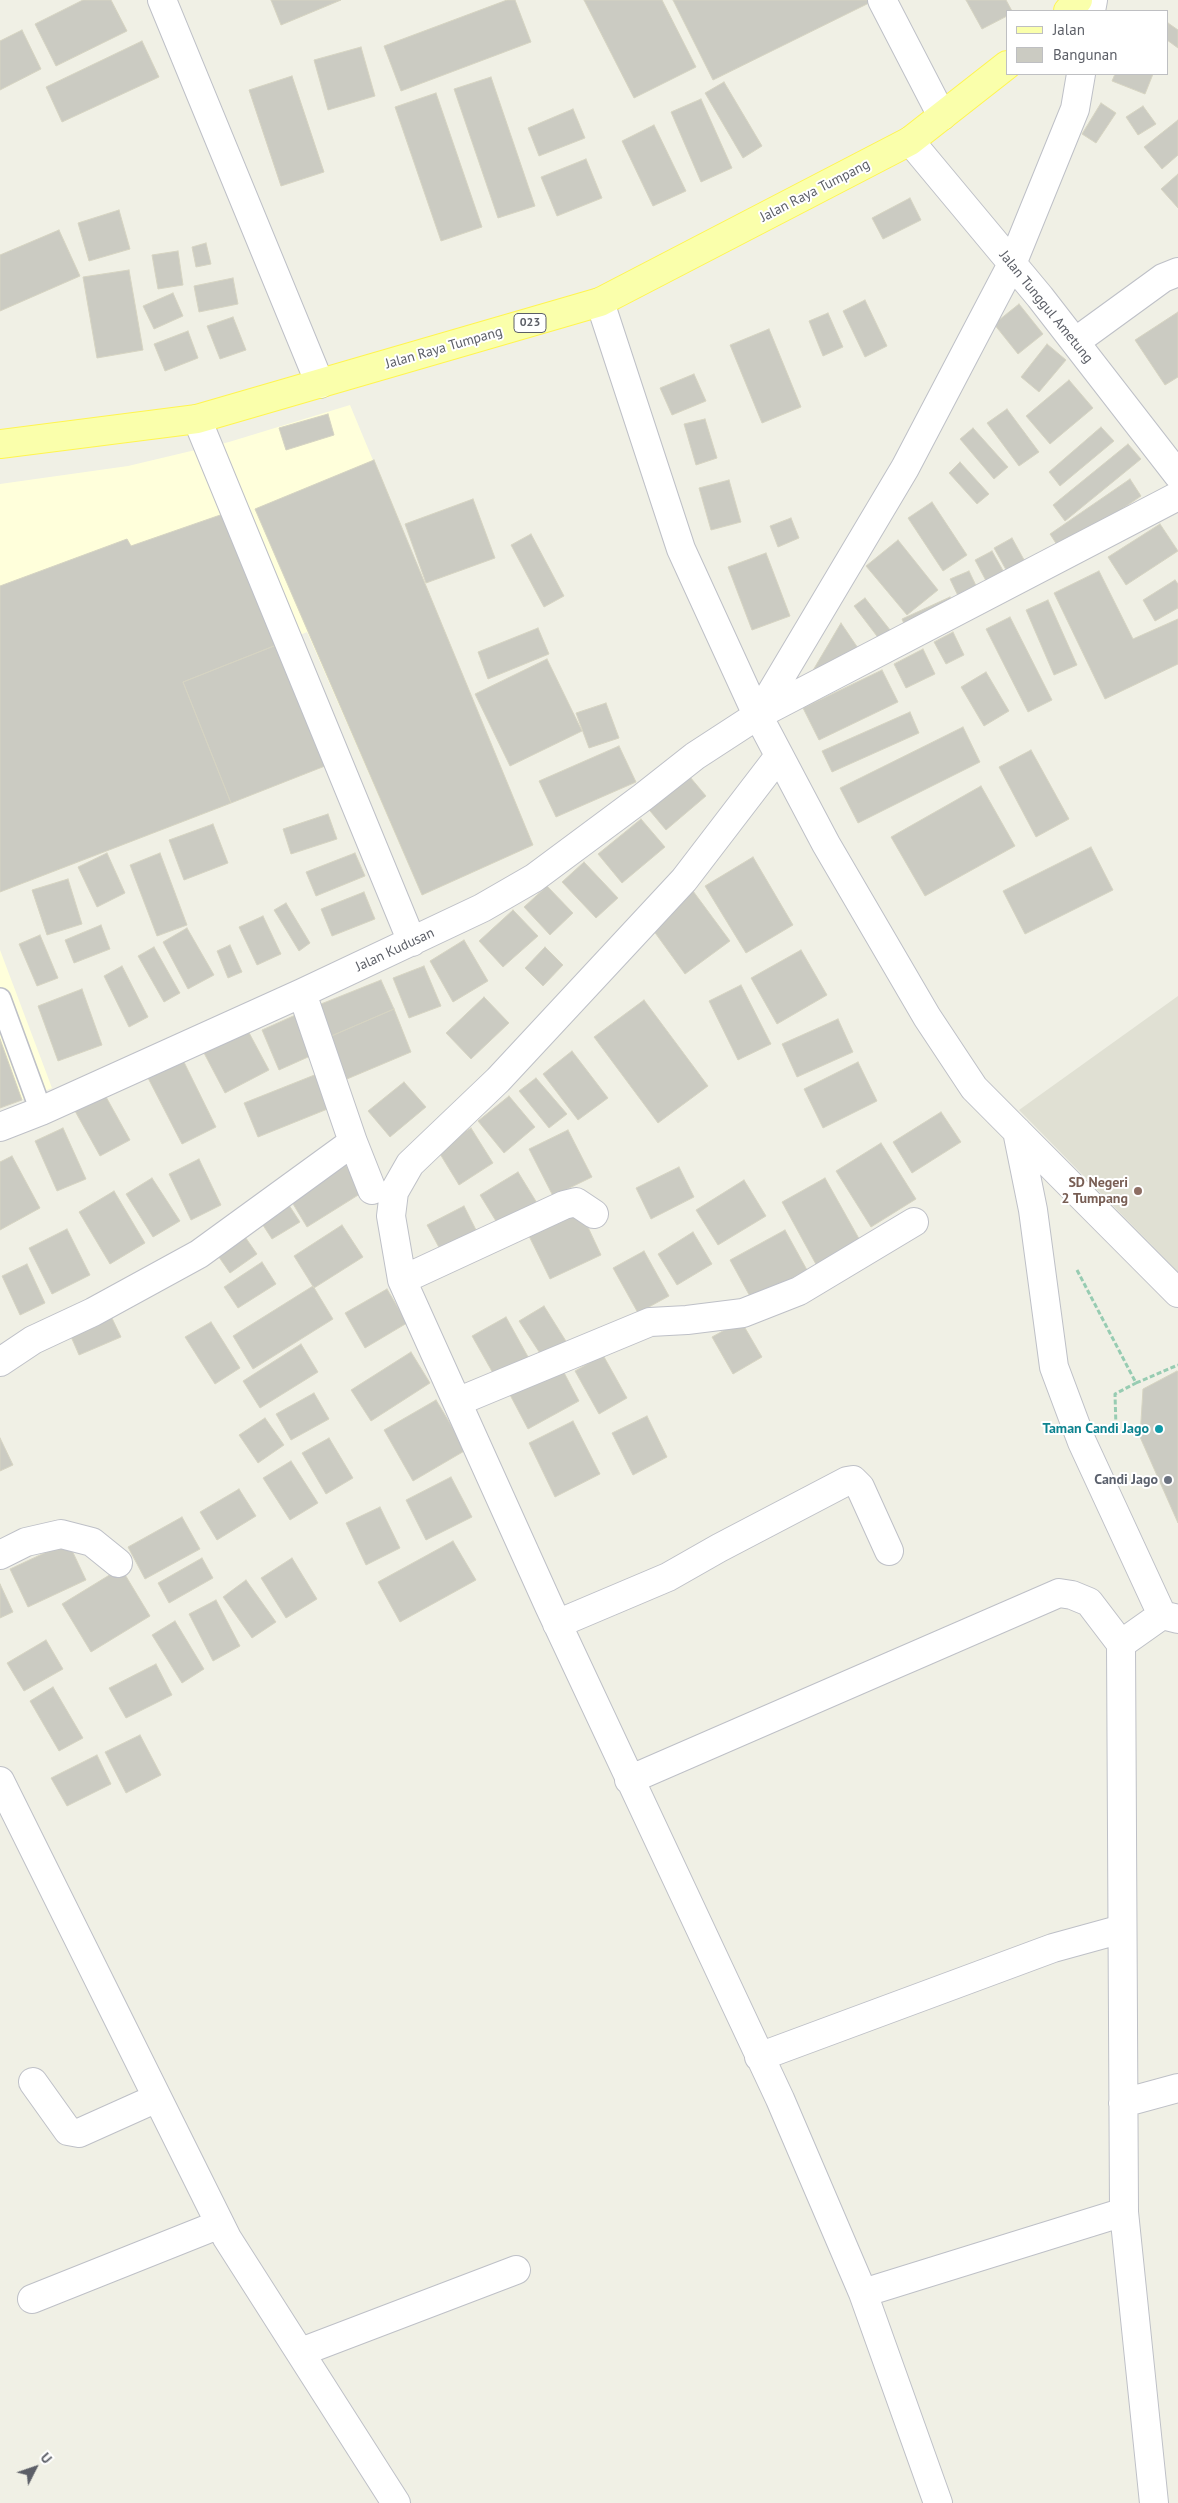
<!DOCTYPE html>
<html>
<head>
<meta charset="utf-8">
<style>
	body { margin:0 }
	#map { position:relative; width:1178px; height:2503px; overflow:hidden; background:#f0f0e5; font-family:"PT Sans",sans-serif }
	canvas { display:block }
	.legend { position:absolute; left:1006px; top:10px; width:162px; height:65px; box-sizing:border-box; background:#fff; border:1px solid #bebfc2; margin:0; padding:6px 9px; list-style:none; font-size:15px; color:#5c5f67 }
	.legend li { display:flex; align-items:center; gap:10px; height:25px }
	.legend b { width:25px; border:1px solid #bebfc2 }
	.north { position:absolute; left:10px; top:2443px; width:50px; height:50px; -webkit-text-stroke:4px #fff; paint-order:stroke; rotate:49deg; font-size:14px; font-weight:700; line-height:20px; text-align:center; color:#5c5f67 }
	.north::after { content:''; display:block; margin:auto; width:18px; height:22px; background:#5c5f67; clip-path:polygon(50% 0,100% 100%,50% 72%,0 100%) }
</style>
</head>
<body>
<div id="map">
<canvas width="1178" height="2503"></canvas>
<ul class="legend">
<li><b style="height:6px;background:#faffab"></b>Jalan</li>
<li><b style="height:14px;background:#cbcbc2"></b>Bangunan</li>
</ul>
<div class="north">U</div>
</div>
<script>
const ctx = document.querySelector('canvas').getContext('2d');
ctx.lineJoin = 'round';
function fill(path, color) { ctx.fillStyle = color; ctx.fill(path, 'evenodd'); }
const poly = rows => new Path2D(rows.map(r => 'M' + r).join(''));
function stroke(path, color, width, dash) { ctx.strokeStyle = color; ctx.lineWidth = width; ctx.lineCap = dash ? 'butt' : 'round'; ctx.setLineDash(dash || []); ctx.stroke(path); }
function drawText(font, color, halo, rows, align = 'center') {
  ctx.font = font + ' "PT Sans",sans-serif'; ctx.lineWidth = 4; ctx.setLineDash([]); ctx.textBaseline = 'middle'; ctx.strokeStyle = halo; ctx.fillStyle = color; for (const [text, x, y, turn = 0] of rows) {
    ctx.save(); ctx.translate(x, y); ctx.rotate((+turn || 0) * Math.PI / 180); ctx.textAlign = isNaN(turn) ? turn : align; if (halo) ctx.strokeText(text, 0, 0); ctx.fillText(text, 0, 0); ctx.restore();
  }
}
fill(poly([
	[350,405,533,845,422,895,307,632,279,644,231,803,0,892,0,484,128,466,229,442],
	[0,950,52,1088,0,1108]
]), '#ffffdb');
fill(poly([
	[1178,996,1178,1272,1019,1110]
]), '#e0e0d3');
const building = poly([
	[83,0,111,0,127,31,56,66,35,24,83,0],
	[271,0,341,0,281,25,271,0],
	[507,0,515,0,531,42,401,91,384,46,507,0],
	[584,0,662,0,696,67,634,98,584,0],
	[673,0,868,0,869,3,713,80,673,0],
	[966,0,1006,0,1012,11,1007,11,1007,16,982,29,966,0],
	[1168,23,1178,30,1178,48,1167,40,1168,23],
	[22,30,41,69,0,90,0,41,22,30],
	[142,41,159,77,62,122,46,87,142,41],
	[361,47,375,96,328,110,314,60,361,47],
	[1115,74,1153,74,1145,94,1112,81,1115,74],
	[292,76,324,172,281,186,249,90,292,76],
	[491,77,535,206,498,218,454,89,491,77],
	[724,82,762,146,743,158,705,93,724,82],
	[436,93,482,227,441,241,395,107,436,93],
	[701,99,732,168,701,182,671,112,701,99],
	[1101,103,1116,113,1096,143,1082,134,1101,103],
	[1143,106,1156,124,1138,135,1126,117,1143,106],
	[573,109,585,138,539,156,528,128,573,109],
	[1178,120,1178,155,1162,169,1144,147,1178,120],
	[654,125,686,191,653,206,622,141,654,125],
	[586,159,602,198,557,216,541,177,586,159],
	[1178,174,1178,208,1161,189,1178,174],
	[910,198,921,220,883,239,872,218,910,198],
	[119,210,130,249,89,261,78,223,119,210],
	[59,230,80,276,0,311,0,255,59,230],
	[206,243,211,264,196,267,192,247,206,243],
	[178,251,183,285,158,289,152,255,178,251],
	[129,270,143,350,97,358,83,277,129,270],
	[233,278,238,304,199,312,194,286,233,278],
	[173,293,183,316,154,329,143,306,173,293],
	[865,300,887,346,865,357,843,311,865,300],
	[1019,304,1043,334,1018,354,994,324,1019,304],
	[1178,312,1178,377,1165,385,1135,340,1178,312],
	[828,313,843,347,823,356,809,321,828,313],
	[233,317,246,350,220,359,207,326,233,317],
	[769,329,801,407,762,423,730,345,769,329],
	[188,331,198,358,165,371,154,344,188,331],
	[1047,344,1066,360,1039,392,1021,377,1047,344],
	[694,374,706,401,672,415,660,388,694,374],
	[1069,380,1093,408,1050,444,1026,416,1069,380],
	[1007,409,1039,452,1019,466,987,423,1007,409],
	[328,414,334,435,286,450,279,428,328,414],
	[705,419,717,458,696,465,684,424,705,419],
	[1101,427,1114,441,1060,486,1049,472,1101,427],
	[973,428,1008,467,994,479,960,439,973,428],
	[1128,444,1141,459,1065,521,1053,505,1128,444],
	[374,460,533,845,422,895,255,509,374,460],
	[960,462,989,494,977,504,949,473,960,462],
	[1130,479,1141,496,1061,551,1050,534,1130,479],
	[729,480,741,522,711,530,699,488,729,480],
	[473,499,495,558,426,583,405,524,473,499],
	[932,502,967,555,943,571,908,518,932,502],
	[229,512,279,644,183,682,231,803,0,892,0,586,127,539,131,546,229,512],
	[791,518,799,538,778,547,770,526,791,518],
	[1160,524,1178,551,1126,585,1108,557,1160,524],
	[531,534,564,596,544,607,511,545,531,534],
	[1012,538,1028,567,1010,577,994,548,1012,538],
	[898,540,938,590,907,615,866,566,898,540],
	[992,551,1010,583,992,592,975,560,992,551],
	[766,553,790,616,752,630,728,567,766,553],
	[969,571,980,594,961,602,950,579,969,571],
	[1099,571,1133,639,1178,619,1178,664,1105,699,1054,593,1099,571],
	[1175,580,1178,584,1178,608,1155,621,1143,600,1175,580],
	[950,597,956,611,908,633,902,619,950,597],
	[865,598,894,635,883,644,854,606,865,598],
	[1048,600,1077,665,1054,675,1026,610,1048,600],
	[1010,617,1052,700,1028,712,986,629,1010,617],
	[841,623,862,654,812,672,841,623],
	[538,628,549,654,488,679,478,652,538,628],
	[953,632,964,655,946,664,934,642,953,632],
	[279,644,325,766,231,803,183,682,279,644],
	[923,649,935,674,906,688,894,664,923,649],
	[547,659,582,731,510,766,475,694,547,659],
	[882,670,898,702,819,740,803,708,882,670],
	[986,672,1009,711,984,726,961,687,986,672],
	[606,703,619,738,589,748,576,713,606,703],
	[910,712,919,733,832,772,822,751,910,712],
	[963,727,980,762,858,823,840,788,963,727],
	[619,746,636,782,556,817,539,781,619,746],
	[1031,750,1069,819,1036,837,999,767,1031,750],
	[685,771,706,796,666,830,645,805,685,771],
	[981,786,1015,846,925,896,891,837,981,786],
	[328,814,337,839,291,854,283,829,328,814],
	[641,819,665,847,622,883,598,854,641,819],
	[213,824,228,863,184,880,169,840,213,824],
	[1091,847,1113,890,1025,934,1003,891,1091,847],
	[107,853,125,893,97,907,78,867,107,853],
	[160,853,187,925,157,936,130,865,160,853],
	[355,853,365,876,316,896,306,872,355,853],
	[753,857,793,925,746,953,705,886,753,857],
	[584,862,618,898,596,918,562,882,584,862],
	[68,879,82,924,47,935,32,890,68,879],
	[547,886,573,913,550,935,524,907,547,886],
	[693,891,730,941,685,974,648,923,693,891],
	[364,892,375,919,332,936,321,909,364,892],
	[286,903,310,943,299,951,274,910,286,903],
	[513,910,538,936,503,967,479,941,513,910],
	[263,916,281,954,257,965,239,927,263,916],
	[101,925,110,949,74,963,65,940,101,925],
	[187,928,214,975,188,989,163,942,187,928],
	[40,935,58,978,37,986,19,944,40,935],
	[464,940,488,981,453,1002,430,961,464,940],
	[230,945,242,972,228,978,217,951,230,945],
	[154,947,180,993,164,1002,138,956,154,947],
	[545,947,563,965,543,986,525,968,545,947],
	[801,950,827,995,777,1024,751,978,801,950],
	[122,966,148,1017,129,1027,104,976,122,966],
	[424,966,441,1006,409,1018,393,978,424,966],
	[381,980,394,1009,329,1037,316,1006,381,980],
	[741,985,771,1044,738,1060,709,1001,741,985],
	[82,989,102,1045,58,1061,38,1006,82,989],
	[484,997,509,1023,471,1059,446,1033,484,997],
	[644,1000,708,1086,658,1123,594,1037,644,1000],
	[394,1009,411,1052,347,1079,329,1037,394,1009],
	[300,1013,317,1053,279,1070,262,1030,300,1013],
	[838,1019,853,1052,797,1077,782,1044,838,1019],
	[247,1029,269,1070,225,1093,204,1053,247,1029],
	[0,1039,22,1100,0,1108,0,1039],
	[572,1051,608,1098,578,1120,543,1074,572,1051],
	[182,1058,216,1127,182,1144,147,1076,182,1058],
	[858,1062,877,1101,823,1128,804,1089,858,1062],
	[317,1074,330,1108,258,1137,244,1103,317,1074],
	[536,1078,567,1114,549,1128,519,1091,536,1078],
	[404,1082,426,1107,390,1137,368,1111,404,1082],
	[105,1095,130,1140,100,1156,75,1111,105,1095],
	[509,1096,535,1127,504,1153,478,1121,509,1096],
	[941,1112,961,1142,912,1173,893,1142,941,1112],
	[63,1128,86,1179,57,1191,35,1141,63,1128],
	[471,1128,493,1163,459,1185,437,1149,471,1128],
	[568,1130,592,1177,553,1196,529,1149,568,1130],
	[881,1143,916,1199,871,1227,836,1171,881,1143],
	[12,1156,40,1208,0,1230,0,1162,12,1156],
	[199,1159,221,1205,191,1220,169,1174,199,1159],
	[342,1159,363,1192,307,1227,287,1194,342,1159],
	[679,1167,694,1197,651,1219,636,1188,679,1167],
	[518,1172,537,1203,499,1226,480,1195,518,1172],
	[152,1178,180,1221,153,1237,126,1194,152,1178],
	[825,1178,862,1244,818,1268,782,1202,825,1178],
	[744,1180,766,1216,718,1245,696,1210,744,1180],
	[114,1191,145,1243,110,1264,79,1212,114,1191],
	[285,1199,300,1222,272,1239,257,1216,285,1199],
	[464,1206,478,1234,442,1253,427,1225,464,1206],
	[580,1210,601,1255,550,1279,528,1234,580,1210],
	[342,1225,363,1257,314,1288,294,1256,342,1225],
	[67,1229,90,1275,52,1294,29,1248,67,1229],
	[785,1230,807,1270,752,1300,730,1260,785,1230],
	[241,1231,257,1254,230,1273,214,1250,241,1231],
	[693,1232,712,1264,677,1285,658,1254,693,1232],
	[644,1251,669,1296,638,1313,613,1268,644,1251],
	[262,1262,276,1284,238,1308,224,1287,262,1262],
	[27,1264,45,1303,20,1315,2,1276,27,1264],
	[313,1286,333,1319,253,1369,233,1336,313,1286],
	[387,1289,407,1323,365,1348,345,1313,387,1289],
	[544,1306,569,1346,545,1361,519,1321,544,1306],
	[110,1314,121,1337,79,1355,69,1332,110,1314],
	[506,1317,532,1364,498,1382,472,1336,506,1317],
	[741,1321,762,1357,733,1374,712,1337,741,1321],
	[211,1322,240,1368,215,1384,185,1337,211,1322],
	[301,1344,318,1372,260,1408,243,1381,301,1344],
	[411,1352,430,1383,371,1421,351,1390,411,1352],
	[603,1355,627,1398,599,1414,575,1371,603,1355],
	[560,1365,579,1401,528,1429,509,1393,560,1365],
	[1177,1371,1178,1372,1178,1523,1140,1437,1143,1389,1177,1371],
	[314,1393,329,1419,291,1440,276,1414,314,1393],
	[436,1400,466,1450,413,1481,384,1430,436,1400],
	[647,1416,667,1457,633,1475,612,1433,647,1416],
	[265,1418,284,1445,258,1463,239,1435,265,1418],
	[573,1421,600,1474,555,1497,529,1443,573,1421],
	[0,1438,13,1465,0,1471,0,1438],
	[329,1438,353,1478,326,1494,302,1453,329,1438],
	[291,1461,318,1503,290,1520,263,1478,291,1461],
	[451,1477,472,1517,426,1540,406,1500,451,1477],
	[239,1489,256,1516,217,1540,200,1512,239,1489],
	[380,1507,400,1548,366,1565,346,1523,380,1507],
	[182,1517,200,1549,145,1579,128,1547,182,1517],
	[453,1541,476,1580,400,1622,378,1582,453,1541],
	[68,1542,86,1580,28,1607,10,1569,68,1542],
	[202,1558,213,1578,169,1603,158,1583,202,1558],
	[292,1558,317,1599,286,1618,261,1578,292,1558],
	[121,1568,150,1616,91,1652,62,1604,121,1568],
	[246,1580,276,1622,252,1638,223,1597,246,1580],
	[0,1584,13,1612,0,1618,0,1584],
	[216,1600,240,1646,213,1661,189,1614,216,1600],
	[175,1621,204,1669,182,1683,152,1635,175,1621],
	[46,1640,63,1669,24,1691,7,1663,46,1640],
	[156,1664,172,1695,126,1718,109,1688,156,1664],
	[53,1687,83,1738,59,1751,30,1701,53,1687],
	[140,1735,161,1775,126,1793,105,1752,140,1735],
	[97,1755,111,1784,67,1806,51,1778,97,1755]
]);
fill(building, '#cbcbc2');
stroke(building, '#d6d4c2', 1);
const service = poly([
	[0,999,41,1111]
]);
const minor = poly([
	[162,0,320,384],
	[882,0,942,116],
	[1091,11,1093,0],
	[910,141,1040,297,1178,475],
	[600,302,681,549,752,704,826,844,927,1017,974,1088,1178,1293],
	[1075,342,1163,278,1178,272],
	[197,419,412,942],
	[758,715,905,468,1012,264,1075,109,1081,74],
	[779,756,684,880,498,1080,410,1164,394,1192,391,1216,402,1280,549,1606,780,2099,863,2293,938,2503],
	[302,993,353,1142,372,1190],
	[0,1127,41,1111,302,993,482,908,534,878,643,797,695,756,758,715,1178,496],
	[1017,1131,1033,1210,1054,1367,1082,1442,1162,1615,1178,1619],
	[402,1280,564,1205,576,1202,594,1214],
	[0,1362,33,1340,93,1312,199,1254,353,1142],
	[457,1402,650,1322,687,1320,743,1313,799,1291,914,1222],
	[0,1555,26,1542,61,1534,92,1542,118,1563],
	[557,1624,668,1577,719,1548,847,1481,853,1480,860,1487,889,1551],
	[1121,1644,1124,2212,1154,2503],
	[629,1780,1059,1593,1072,1595,1089,1602,1121,1644,1162,1615],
	[0,1781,227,2238,396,2503],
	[759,2057,1053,1948,1122,1929],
	[33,2082,68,2131,79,2133,157,2098],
	[1123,2103,1178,2088],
	[863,2293,1124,2212],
	[32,2299,220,2224],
	[301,2352,516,2270]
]);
const primary = poly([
	[1068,11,1078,0],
	[0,444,197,419,600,302,910,141,1007,65]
]);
stroke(service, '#bec0c7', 24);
stroke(minor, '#bec0c7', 30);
stroke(primary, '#fff54f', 30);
stroke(poly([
	[1077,1270,1136,1383,1178,1365],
	[1116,1427,1115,1394,1136,1383]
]), '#97ccb2', 3, [5, 2.5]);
stroke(service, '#fff', 21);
stroke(minor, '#fff', 28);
stroke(primary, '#faffab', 28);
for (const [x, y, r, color] of [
	[1138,1191,5,"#8d6e63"],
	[1159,1429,5,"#0f9aa8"],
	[1168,1480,5,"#6b7280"]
]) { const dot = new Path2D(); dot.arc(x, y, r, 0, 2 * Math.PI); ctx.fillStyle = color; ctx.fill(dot); stroke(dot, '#fff', 2); }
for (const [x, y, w] of [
	[530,323,32]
]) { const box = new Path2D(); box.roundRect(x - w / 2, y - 9.5, w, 19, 4); ctx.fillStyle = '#fff'; ctx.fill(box); stroke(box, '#5c5f67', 1); }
drawText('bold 12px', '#5c5f67', null, [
	["023",530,323]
]);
drawText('14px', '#5c5f67', '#fff', [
	["Jalan Raya Tumpang",815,191,-27],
	["Jalan Tunggul Ametung",1046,307,51],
	["Jalan Raya Tumpang",444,348,-16],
	["Jalan Kudusan",395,950,-25]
]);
drawText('bold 14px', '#785e54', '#fff', [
	["SD Negeri",1128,1183],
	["2 Tumpang",1128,1199]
], 'right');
drawText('bold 14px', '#0d838f', '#fff', [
	["Taman Candi Jago",1149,1429]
], 'right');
drawText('bold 14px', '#5b616d', '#fff', [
	["Candi Jago",1158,1480]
], 'right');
</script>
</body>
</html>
